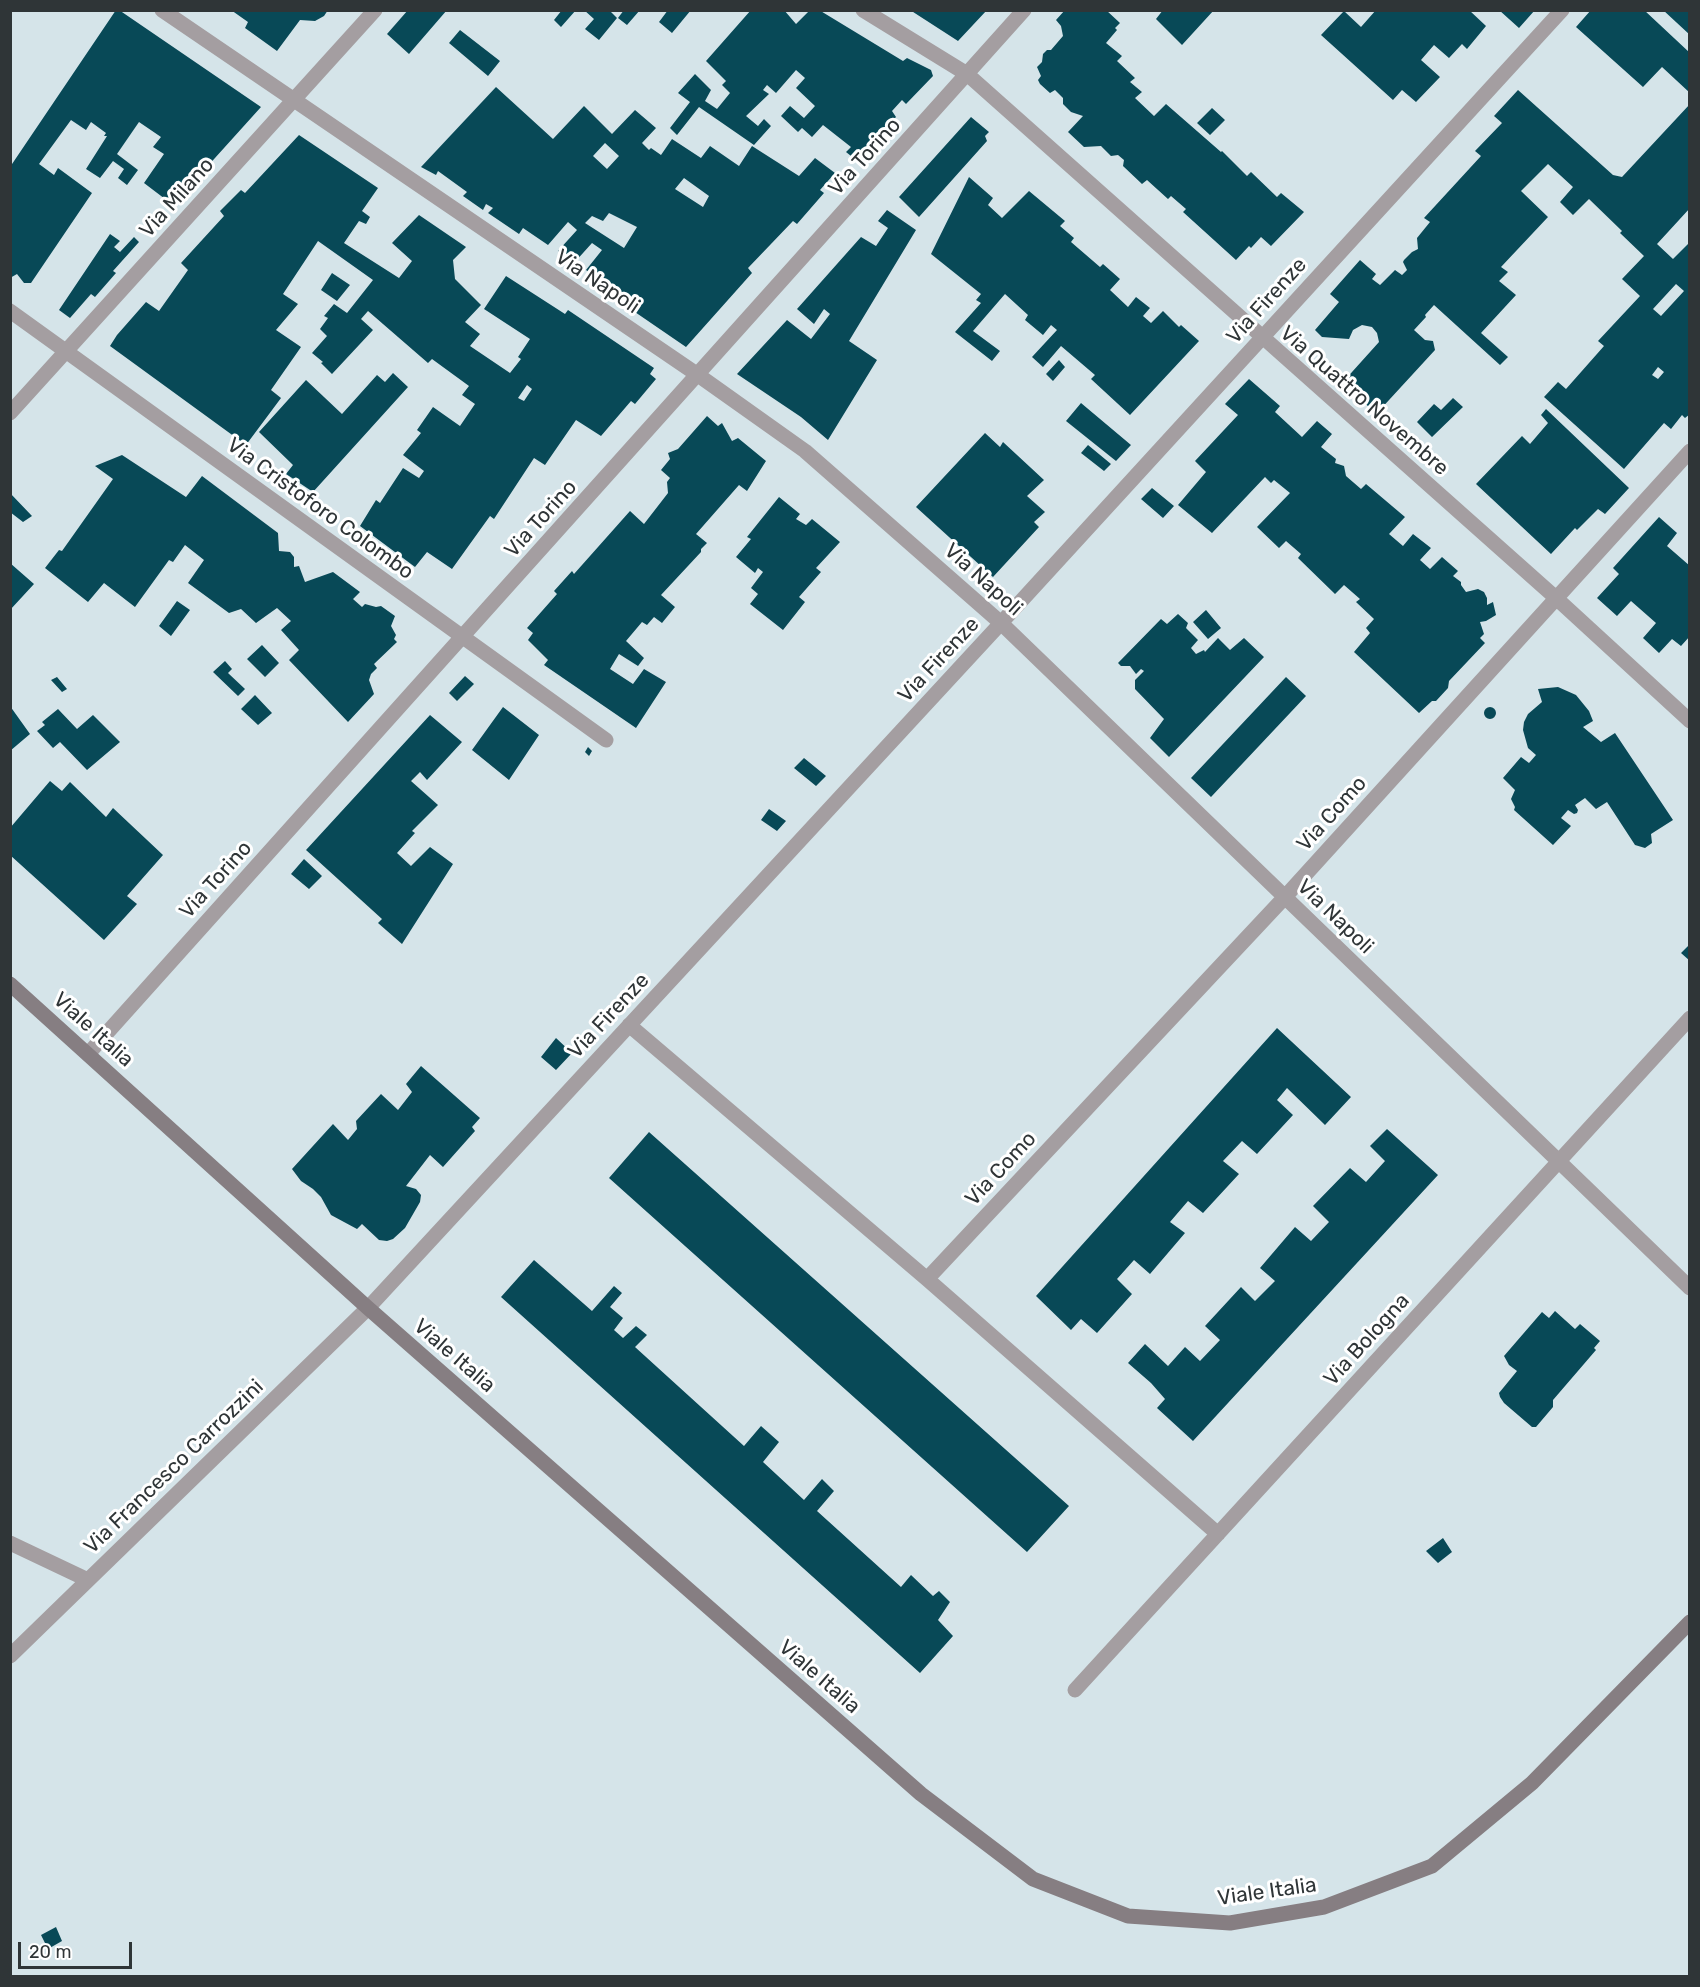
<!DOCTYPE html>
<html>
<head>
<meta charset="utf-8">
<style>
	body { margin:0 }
	#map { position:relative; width:1700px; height:1987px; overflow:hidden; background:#d5e4e9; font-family:Rubik,sans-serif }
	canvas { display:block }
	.frame { position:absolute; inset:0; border:12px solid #2f3537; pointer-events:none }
	.scale { position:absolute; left:18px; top:1942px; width:114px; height:27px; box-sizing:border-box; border:3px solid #2f3537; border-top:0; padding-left:8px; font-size:18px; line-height:21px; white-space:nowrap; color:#2f3537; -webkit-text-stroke:4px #fff; paint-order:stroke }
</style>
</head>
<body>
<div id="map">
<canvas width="1700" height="1987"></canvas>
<div class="frame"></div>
<div class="scale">20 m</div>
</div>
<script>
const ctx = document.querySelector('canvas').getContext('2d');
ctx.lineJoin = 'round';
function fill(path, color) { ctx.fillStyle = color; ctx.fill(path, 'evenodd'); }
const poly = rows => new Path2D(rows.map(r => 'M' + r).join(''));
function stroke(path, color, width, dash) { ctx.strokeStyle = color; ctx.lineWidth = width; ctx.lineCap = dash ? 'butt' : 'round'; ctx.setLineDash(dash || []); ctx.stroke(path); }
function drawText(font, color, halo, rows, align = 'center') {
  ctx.font = font + ' Rubik,sans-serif'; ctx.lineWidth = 6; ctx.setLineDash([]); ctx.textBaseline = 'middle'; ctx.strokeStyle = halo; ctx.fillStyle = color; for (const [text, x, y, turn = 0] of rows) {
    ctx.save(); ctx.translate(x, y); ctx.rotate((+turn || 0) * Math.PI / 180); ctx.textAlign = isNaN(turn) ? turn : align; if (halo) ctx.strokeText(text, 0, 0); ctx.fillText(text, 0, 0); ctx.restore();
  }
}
fill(poly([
	[116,10,119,10,261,107,187,189,183,187,169,202,144,183,164,154,153,147,161,137,139,122,117,154,138,170,127,185,118,178,124,169,113,161,100,178,86,169,107,136,104,136,106,133,91,122,86,130,71,120,39,164,54,175,58,168,92,193,31,283,24,283,17,274,10,278,10,167],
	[231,10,328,10,324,16,315,21,300,20,277,51,245,28,248,22],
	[408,10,447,10,409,54,387,34],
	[562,10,576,10,561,27,554,20],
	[584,10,609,10,617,18,599,40,585,29,594,19],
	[624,10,640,10,627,25,618,18],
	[668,10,691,10,672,33,659,22],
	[751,10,784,10,796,24,810,10,819,10,903,61,907,58,931,70,933,76,906,104,902,100,892,111,896,117,856,160,846,152,851,147,823,125,812,137,802,128,798,132,781,116,790,106,804,118,815,106,796,88,805,78,796,70,776,93,767,85,763,90,769,94,746,116,758,126,764,119,771,126,754,145,699,107,677,135,670,128,690,102,678,93,695,74,711,90,705,101,717,109,730,93,722,85,726,81,706,61],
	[910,10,987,10,958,41],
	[1065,10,1106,10,1120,23,1115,28,1117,30,1106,43,1122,56,1117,61,1135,78,1130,82,1142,92,1135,98,1154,116,1166,104,1221,152,1222,151,1247,176,1251,172,1277,197,1281,193,1304,212,1271,246,1261,237,1251,248,1249,246,1236,260,1183,212,1186,209,1171,196,1168,199,1147,180,1142,184,1123,166,1124,160,1118,155,1111,156,1101,146,1084,147,1068,132,1083,116,1071,112,1063,104,1063,98,1055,90,1050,93,1040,84,1038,80,1041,76,1037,67,1042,62,1043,54,1047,50,1051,50,1063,36,1061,26,1056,20],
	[1163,10,1214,10,1182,45,1156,19],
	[1376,10,1469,10,1486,26,1467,49,1462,44,1449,58,1434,45,1421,60,1440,77,1416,102,1402,90,1393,100,1321,35,1344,11,1361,27],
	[1499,10,1535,10,1519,28],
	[1591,10,1644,10,1690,53,1690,93,1662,67,1643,87,1576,27],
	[1663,10,1690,10,1690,35],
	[460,30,500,61,488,76,449,43],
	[496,87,553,139,584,106,612,134,635,110,656,128,642,143,649,150,651,148,661,155,672,139,701,158,710,146,739,166,752,146,799,176,815,158,835,173,820,190,824,193,797,224,793,221,748,268,752,273,686,347,632,310,636,306,586,270,602,250,592,243,574,263,558,251,577,230,568,222,548,245,523,228,519,234,488,213,493,208,486,204,483,210,463,196,467,192,438,171,436,175,421,167],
	[605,143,619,156,607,169,593,156],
	[684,178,709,196,703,207,675,189],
	[609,213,637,227,624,248,585,223,592,216,603,221],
	[1518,90,1613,175,1622,177,1690,104,1690,208,1657,244,1673,259,1690,242,1690,414,1685,418,1682,415,1671,429,1664,423,1624,469,1544,397,1558,382,1566,389,1604,346,1598,341,1640,296,1622,279,1644,256,1620,233,1622,231,1589,199,1573,215,1560,202,1573,187,1548,164,1521,191,1548,217,1501,267,1508,272,1499,281,1516,295,1481,333,1508,357,1500,365,1434,305,1425,315,1426,317,1414,330,1425,340,1433,341,1435,350,1378,412,1373,407,1371,409,1343,382,1379,342,1377,333,1372,327,1362,325,1353,330,1349,339,1322,337,1315,330,1339,302,1330,294,1360,260,1376,274,1372,279,1380,285,1395,270,1402,275,1407,270,1403,262,1404,260,1412,252,1418,249,1417,238,1430,222,1424,218,1481,156,1475,151,1502,123,1494,116],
	[1676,284,1684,291,1661,316,1653,309],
	[1658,367,1664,372,1658,379,1652,375],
	[1212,108,1225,120,1210,135,1197,123],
	[971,117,989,132,985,136,987,141,919,217,899,197],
	[299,135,378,188,362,211,370,217,366,224,359,221,344,243,399,278,412,261,392,243,419,215,466,247,453,260,455,279,481,305,465,322,480,334,470,346,510,373,521,359,518,357,530,339,484,309,506,276,565,314,568,310,654,368,650,374,656,379,635,404,631,401,601,436,576,420,545,465,534,458,494,519,490,516,452,569,427,552,415,567,360,526,376,500,380,503,403,468,419,478,424,471,403,455,421,433,417,430,433,407,460,426,475,404,462,395,469,386,432,359,428,363,368,311,361,319,373,330,332,374,321,363,323,362,312,353,327,336,320,329,328,318,324,316,334,304,347,313,373,280,318,241,283,294,298,304,276,330,301,347,271,390,281,398,246,445,110,346,117,335,146,302,159,311,188,270,181,263,224,216,220,211,241,190,245,193],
	[527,385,532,389,524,401,518,398],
	[969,177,993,198,988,205,1002,218,1029,191,1065,221,1060,226,1074,238,1071,242,1100,267,1103,264,1120,279,1110,290,1128,307,1136,297,1150,308,1143,316,1151,323,1163,311,1179,327,1181,325,1199,341,1130,415,1091,379,1095,375,1061,346,1043,367,1032,357,1057,330,1051,325,1043,335,1025,320,1028,315,1005,294,973,331,1000,351,992,361,955,332,981,303,976,300,981,294,931,254],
	[887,210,916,230,849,341,877,360,828,440,801,417,737,374,787,320,811,339,830,314,824,309,814,324,797,309,861,237,876,246,888,228,878,221],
	[110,234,120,241,114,247,120,252,134,237,139,242,113,271,116,273,95,297,91,294,70,318,59,310],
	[332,273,350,285,337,301,321,290],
	[1059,360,1065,367,1053,381,1046,374],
	[393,373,408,387,313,492,286,474,293,465,259,432,306,380,342,414,377,375,385,382],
	[1249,379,1280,406,1275,412,1302,437,1317,421,1332,434,1321,447,1336,459,1335,463,1344,466,1346,476,1361,489,1366,484,1405,517,1389,534,1403,546,1413,534,1431,548,1420,560,1430,569,1442,557,1458,571,1453,576,1461,582,1461,585,1466,592,1478,589,1484,592,1487,598,1487,605,1493,602,1496,615,1486,621,1480,622,1484,634,1480,638,1485,643,1449,681,1448,688,1436,701,1432,701,1419,713,1354,652,1370,633,1366,628,1374,619,1356,602,1360,599,1344,585,1335,594,1298,558,1301,554,1286,541,1279,548,1257,527,1290,493,1274,480,1271,483,1265,477,1212,533,1178,505,1206,472,1195,461,1238,415,1225,404],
	[1453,398,1463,407,1432,437,1417,422,1434,404,1441,410],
	[1081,403,1131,445,1116,461,1066,421],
	[1546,409,1629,488,1605,514,1598,509,1577,530,1575,528,1551,554,1476,484,1522,436,1530,444,1548,423,1541,415],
	[707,416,718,426,722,423,732,441,738,438,766,461,747,491,739,485,696,534,707,543,701,549,701,552,661,595,675,607,662,623,654,617,647,625,642,622,626,641,644,658,638,666,619,654,610,669,633,684,644,669,666,682,636,728,544,665,548,660,528,640,533,633,527,628,557,594,554,591,572,571,574,574,630,511,644,524,668,493,667,482,670,478,661,470,670,459,668,453,678,449],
	[985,433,1000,447,1003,442,1044,480,1027,496,1045,512,1034,522,1039,527,993,577,916,507],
	[1088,445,1111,464,1104,471,1081,453],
	[122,455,186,497,202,476,278,533,279,551,290,552,294,557,294,567,299,566,305,582,333,572,360,592,353,599,362,607,365,604,376,607,381,606,395,616,391,626,396,635,394,639,397,642,374,664,377,668,371,674,369,680,374,694,348,722,289,660,299,650,281,630,291,621,277,608,256,623,241,609,229,613,188,583,204,560,185,545,173,562,169,560,135,607,104,583,88,602,45,568,59,550,62,551,113,479,95,466],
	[1152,488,1174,506,1163,518,1141,499],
	[10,493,32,516,23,522,10,512],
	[779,497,800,514,796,519,806,525,812,519,840,542,816,568,821,572,799,597,805,602,783,630,750,604,758,594,751,588,763,572,758,568,755,573,736,557,751,539,747,537],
	[1659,517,1677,533,1667,546,1690,566,1690,636,1681,646,1672,639,1659,653,1643,638,1656,623,1631,601,1617,616,1597,598,1619,574,1613,568],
	[10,563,34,584,10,610],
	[177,601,190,610,171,636,159,626],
	[1206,610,1221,628,1208,639,1193,622],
	[1178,614,1188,623,1186,628,1198,640,1191,648,1196,654,1204,650,1205,652,1218,638,1230,650,1244,638,1264,657,1169,757,1150,738,1164,719,1135,689,1135,680,1144,671,1141,669,1136,674,1130,666,1121,666,1118,663,1161,619,1167,624],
	[262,645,279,663,265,677,247,659],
	[225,661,232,669,228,673,245,689,238,696,213,672],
	[465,676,474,684,457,701,449,693],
	[57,677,67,689,62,692,51,680],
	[1286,677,1306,696,1211,797,1191,778],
	[1558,687,1576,695,1589,711,1593,721,1583,727,1601,742,1615,733,1673,820,1651,834,1652,843,1645,848,1635,845,1607,802,1596,809,1585,798,1575,805,1578,810,1577,813,1574,814,1568,810,1561,818,1571,826,1553,845,1514,810,1515,807,1511,799,1515,790,1503,778,1521,757,1529,763,1536,755,1528,748,1523,730,1524,722,1528,714,1542,702,1538,689],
	[255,695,272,713,258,725,241,709],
	[10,706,30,734,10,751],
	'1484 713a6 6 0 1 1 12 0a6 6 0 1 1-12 0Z',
	[503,707,539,735,509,780,472,750],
	[58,709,77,729,93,715,120,742,87,770,60,742,53,748,37,731,45,725,42,722],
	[430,715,462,742,427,780,420,772,411,781,438,805,412,831,415,833,397,853,411,866,430,847,453,864,402,944,378,923,382,919,306,850],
	[588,747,592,751,589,756,585,752],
	[804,758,826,776,816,786,794,768],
	[50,781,62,791,70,782,106,817,113,808,163,855,127,896,137,904,104,940,10,855,10,828],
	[769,809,786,821,777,831,761,820],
	[304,859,322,876,309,889,291,874],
	[1690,944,1690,961,1681,953],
	[1277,1028,1351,1097,1325,1125,1287,1088,1277,1100,1293,1115,1257,1154,1242,1141,1223,1161,1239,1174,1203,1213,1188,1201,1170,1222,1185,1233,1150,1274,1134,1260,1117,1279,1132,1294,1097,1333,1081,1319,1071,1330,1036,1296],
	[556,1038,572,1053,556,1070,541,1057],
	[421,1066,480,1118,472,1127,475,1131,443,1167,430,1155,406,1186,416,1189,421,1195,420,1202,405,1228,393,1239,387,1241,379,1240,362,1224,357,1229,331,1215,321,1197,313,1189,301,1181,292,1169,333,1124,348,1140,357,1129,356,1121,381,1094,398,1110,412,1092,406,1084],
	[1387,1129,1438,1175,1193,1441,1157,1408,1165,1399,1151,1383,1128,1363,1145,1344,1168,1366,1185,1347,1200,1361,1220,1340,1205,1326,1241,1287,1255,1301,1275,1281,1260,1268,1295,1227,1311,1241,1329,1222,1313,1206,1350,1168,1366,1182,1385,1161,1370,1146],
	[649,1132,1069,1506,1027,1552,609,1178],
	[534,1260,592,1311,614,1286,622,1293,610,1307,623,1318,614,1330,623,1338,636,1326,647,1335,635,1347,744,1446,761,1426,779,1442,763,1462,804,1500,822,1479,834,1491,817,1511,901,1587,911,1575,933,1596,939,1591,950,1602,938,1620,953,1636,920,1673,501,1297],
	[1555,1311,1575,1329,1580,1324,1600,1341,1594,1348,1596,1350,1553,1400,1553,1407,1536,1427,1532,1427,1504,1403,1500,1397,1499,1393,1517,1371,1509,1365,1504,1356,1542,1312,1549,1318],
	[1443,1538,1452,1552,1438,1563,1426,1551],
	[56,1927,62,1941,48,1949,41,1935]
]), '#084957');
stroke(poly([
	[162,10,698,375,805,451,1001,623,1690,1288],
	[863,10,967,74,1556,598,1690,721],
	[10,311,606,740],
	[10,413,375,10],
	[629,1025,927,1279,1218,1534],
	[88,1054,1024,10],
	[927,1279,1284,898,1690,451],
	[10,1543,88,1580],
	[10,1656,368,1308,1001,623,1562,10],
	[1075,1690,1690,1018]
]), '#a49ea1', 15);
stroke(poly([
	[10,984,368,1308,921,1794,1033,1879,1128,1916,1230,1923,1324,1907,1432,1866,1532,1783,1690,1622]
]), '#867e82', 15);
drawText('21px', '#2f3537', '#fff', [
	["Via Torino",865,157,-48],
	["Via Milano",177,198,-48],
	["Via Napoli",597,282,34],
	["Via Firenze",1267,301,-48],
	["Via Quattro Novembre",1364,401,41],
	["Via Cristoforo Colombo",320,509,36],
	["Via Torino",541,519,-48],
	["Via Napoli",983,580,42],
	["Via Firenze",939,660,-47],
	["Via Como",1332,814,-48],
	["Via Torino",216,880,-48],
	["Via Napoli",1335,917,44],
	["Via Firenze",609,1016,-47],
	["Viale Italia",93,1030,42],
	["Via Como",1001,1169,-47],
	["Via Bologna",1367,1340,-48],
	["Viale Italia",454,1356,41],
	["Via Francesco Carrozzini",174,1467,-44],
	["Viale Italia",819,1677,41],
	["Viale Italia",1267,1892,-8]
]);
</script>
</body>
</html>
